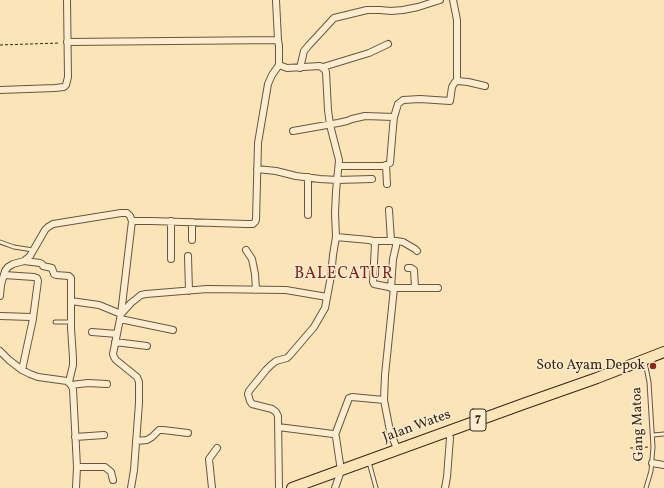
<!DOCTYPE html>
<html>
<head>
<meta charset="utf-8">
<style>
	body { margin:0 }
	canvas { display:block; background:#fae4b8 }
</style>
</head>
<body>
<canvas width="664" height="488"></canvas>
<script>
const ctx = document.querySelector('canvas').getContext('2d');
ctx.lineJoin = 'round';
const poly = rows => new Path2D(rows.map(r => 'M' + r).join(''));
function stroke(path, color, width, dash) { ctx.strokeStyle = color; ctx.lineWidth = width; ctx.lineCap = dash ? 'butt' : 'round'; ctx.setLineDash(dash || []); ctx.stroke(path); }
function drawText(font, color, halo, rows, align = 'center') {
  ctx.font = font + ' Vollkorn,serif'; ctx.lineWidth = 3; ctx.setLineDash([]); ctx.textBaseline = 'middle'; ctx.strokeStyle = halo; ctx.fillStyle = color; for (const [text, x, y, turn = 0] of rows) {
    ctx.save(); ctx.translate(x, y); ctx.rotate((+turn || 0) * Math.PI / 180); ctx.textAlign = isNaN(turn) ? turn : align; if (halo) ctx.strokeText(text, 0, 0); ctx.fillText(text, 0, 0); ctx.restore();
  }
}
const service = poly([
	[0,242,14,247,33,250],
	[55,322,71,322],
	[645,362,649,382,653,447,651,471,646,488],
	[653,435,664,434],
	[369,462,376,488]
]);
const minor = poly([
	[276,0,278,40],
	[67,42,278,40,279,46,279,65,272,75,268,84,258,143,256,220,255,222,253,224,247,224,151,221,132,221],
	[279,65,287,68,320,66,324,69,326,72,328,110,330,125,339,160,336,192,335,213,336,237,333,255,331,276,325,308,314,327,290,355,287,358,276,361,271,365,266,370,249,391,248,394,250,401,252,404,272,409,276,412,278,416,279,488],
	[323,67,369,53,388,44],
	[300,68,304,51,309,45,334,18,367,10,380,10,391,11,403,10,418,7,440,0],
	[457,81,468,82,485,86],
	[0,90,55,88,64,87,66,85,68,77,67,0],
	[293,131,338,123,347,121,352,119,365,116,394,117],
	[386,165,387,184],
	[339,166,383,166,386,165,390,163,393,127,394,117,398,104,403,100,420,99,450,101,452,87,455,82,457,81,457,20,453,0],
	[257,169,276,171,296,176,320,179,337,180,372,179],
	[389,210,391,241],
	[308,215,308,177],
	[336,237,369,240,373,241,375,244,373,282,374,284,394,288,438,288],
	[192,240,192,222],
	[373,241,396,241,396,246,393,259,391,288],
	[396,241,403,242,415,249,417,251],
	[246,250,252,259,255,274,256,290],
	[188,256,189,291],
	[171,259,171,221],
	[408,268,411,268,414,270,415,288],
	[4,275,34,277,37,278,38,281,33,318],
	[394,288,385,375,384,400,390,431,397,449],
	[0,296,1,285,5,271,8,267,13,264,24,261,30,256,45,230,48,227,53,224,121,213,127,213,130,216,132,221,121,314,99,305,71,301,71,278,69,276,56,275,54,274,52,268,43,266,42,264,40,263,24,261],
	[0,316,31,317,33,318,33,319,22,370],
	[120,319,173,330],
	[92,332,117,334],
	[115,342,147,346],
	[0,351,9,360,22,370,30,374,38,377,67,381,71,385,73,389,77,467,76,488],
	[69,382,73,365,73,358,71,328,71,301],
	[71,385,88,383,107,384],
	[278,427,333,434,335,435,336,437,341,471,335,488],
	[335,435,349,398,352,397,384,400],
	[75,437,104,435],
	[136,441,147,440,152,437,159,430,163,430,188,433],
	[652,463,664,465],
	[77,467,105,467,111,472,113,480],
	[131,488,134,470,139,403,139,382,137,377,116,360,114,357,113,354,121,314,131,303,141,295,146,294,207,289,286,290,327,297],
	[212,488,209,459,217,448],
	[445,488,447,477,450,438,448,431]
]);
const trunk = poly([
	[292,488,526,403,597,378,664,352]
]);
stroke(service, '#68563e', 5);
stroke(minor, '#68563e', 8);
stroke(trunk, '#372616', 12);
stroke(poly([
	[0,45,60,43],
	[630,448,649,447]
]), '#372616', 1, [3, 2]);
stroke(service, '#fcedd1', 3);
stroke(minor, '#fcedd1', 6);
stroke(trunk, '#fae4b8', 10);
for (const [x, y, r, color] of [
	[653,366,4,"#8f2418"]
]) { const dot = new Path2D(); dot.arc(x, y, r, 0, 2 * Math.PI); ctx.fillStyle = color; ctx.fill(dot); stroke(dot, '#fcedd1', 1.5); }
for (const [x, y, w] of [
	[478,420,16]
]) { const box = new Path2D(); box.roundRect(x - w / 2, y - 11, w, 22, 3); ctx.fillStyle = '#fcedd1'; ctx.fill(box); stroke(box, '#372616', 1); }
drawText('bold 13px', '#372616', null, [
	["7",478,420]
]);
drawText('14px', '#372616', '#fcedd1', [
	["Soto Ayam Depok",645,366]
], 'right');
drawText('14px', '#372616', '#fcedd1', [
	["Gang Matoa",639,424,-92],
	["Jalan Wates",417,427,-20]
]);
ctx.letterSpacing = '1px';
drawText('16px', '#7a1f14', '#fcedd1', [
	["BALECATUR",344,275]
]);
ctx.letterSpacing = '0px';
</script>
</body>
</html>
